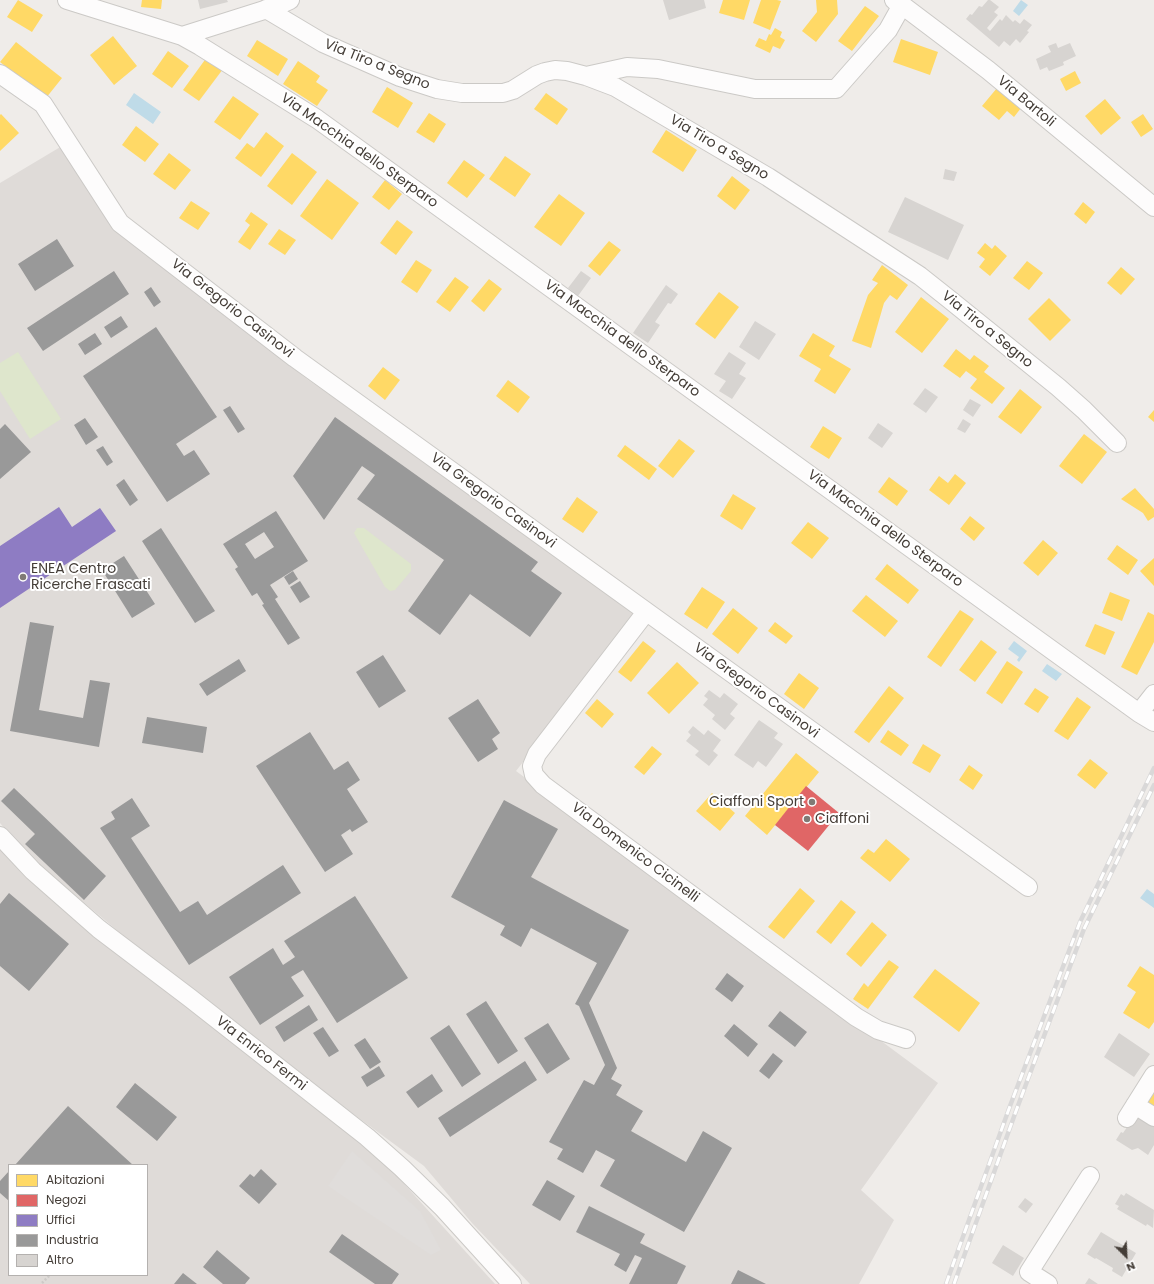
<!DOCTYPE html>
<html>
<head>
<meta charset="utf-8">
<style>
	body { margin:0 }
	#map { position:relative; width:1154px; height:1284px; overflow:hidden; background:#efece9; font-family:Poppins,sans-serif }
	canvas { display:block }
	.legend { position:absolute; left:8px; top:1164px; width:140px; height:112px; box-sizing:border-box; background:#fff; border:1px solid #b4b1af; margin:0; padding:5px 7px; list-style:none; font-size:12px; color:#443d37 }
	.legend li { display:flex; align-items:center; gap:8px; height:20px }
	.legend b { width:20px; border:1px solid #b4b1af }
	.north { position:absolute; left:1106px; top:1236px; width:40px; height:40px; -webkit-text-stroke:3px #fff; paint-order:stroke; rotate:156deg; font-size:11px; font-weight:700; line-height:16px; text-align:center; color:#443d37 }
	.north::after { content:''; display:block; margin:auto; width:14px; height:18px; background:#443d37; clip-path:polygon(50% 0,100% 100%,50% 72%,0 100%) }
</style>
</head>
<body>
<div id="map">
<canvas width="1154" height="1284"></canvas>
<ul class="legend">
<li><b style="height:11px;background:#ffd966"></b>Abitazioni</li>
<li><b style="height:11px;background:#e06666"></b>Negozi</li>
<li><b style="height:11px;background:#8e7cc3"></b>Uffici</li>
<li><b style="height:11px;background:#999"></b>Industria</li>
<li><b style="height:11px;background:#d7d4d1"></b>Altro</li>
</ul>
<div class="north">N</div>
</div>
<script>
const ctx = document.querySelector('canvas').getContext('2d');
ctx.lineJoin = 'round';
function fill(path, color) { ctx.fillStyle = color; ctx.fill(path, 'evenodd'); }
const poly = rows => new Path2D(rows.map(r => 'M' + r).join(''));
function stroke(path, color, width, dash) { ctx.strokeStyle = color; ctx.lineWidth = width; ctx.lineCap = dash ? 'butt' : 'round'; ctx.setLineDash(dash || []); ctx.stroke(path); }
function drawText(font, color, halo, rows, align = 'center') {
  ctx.font = font + ' Poppins,sans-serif'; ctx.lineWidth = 4; ctx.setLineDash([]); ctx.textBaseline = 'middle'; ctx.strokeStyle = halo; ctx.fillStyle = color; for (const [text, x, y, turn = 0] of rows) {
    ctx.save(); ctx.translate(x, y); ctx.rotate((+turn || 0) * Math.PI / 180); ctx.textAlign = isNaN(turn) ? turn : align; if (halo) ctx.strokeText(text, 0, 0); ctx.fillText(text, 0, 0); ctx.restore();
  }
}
fill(poly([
	[62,146,119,233,307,379,639,611,516,771,938,1083,861,1190,894,1220,859,1284,530,1284,472,1223,424,1166,337,1102,137,947,26,854,0,823,0,183],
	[0,847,344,1127,396,1175,495,1284,0,1284],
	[9,1165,147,1165,147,1275,9,1275]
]), '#dfdbd8');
fill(poly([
	[18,352,61,419,30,439,0,391,0,363],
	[357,528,364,528,411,564,411,571,395,590,390,591,385,587,354,533]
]), '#dee6cc');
fill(poly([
	[352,1151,420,1211,441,1250,431,1255,328,1186]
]), '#e0dddb');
fill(poly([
	[1021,0,1028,5,1019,16,1013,11],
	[134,93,161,112,153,124,126,105],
	[1014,641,1027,651,1019,662,1017,660,1019,657,1008,649],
	[1047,664,1062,674,1056,681,1042,671],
	[1147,889,1154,894,1154,908,1140,898]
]), '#bfdbe8');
fill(poly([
	[18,0,43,15,32,32,7,17],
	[142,0,162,0,161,9,141,7],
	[723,0,750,0,744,20,719,13],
	[761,0,777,0,781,1,770,30,753,23],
	[816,0,837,0,838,14,816,42,802,31,817,12],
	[865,6,879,16,852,51,838,41],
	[775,28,782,32,780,37,785,40,780,49,773,46,770,53,755,46,759,38,766,41,769,34,771,35],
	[113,36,137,66,114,85,90,55],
	[901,39,938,52,930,75,893,62],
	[257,40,288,59,278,76,247,56],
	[16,42,62,78,46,98,0,62],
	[168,51,189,66,172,88,152,74],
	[207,57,223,69,199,101,183,90],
	[298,61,320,76,316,82,328,90,317,106,283,84],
	[1075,71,1081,83,1066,91,1060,79],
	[387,87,413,103,398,128,372,112],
	[997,88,1021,108,1014,117,1007,111,999,120,982,106],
	[546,93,568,109,557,125,534,109],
	[233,96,259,114,240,140,214,122],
	[1105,99,1121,118,1101,135,1085,116],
	[429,113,446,124,434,143,416,132],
	[1,114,19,133,0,151,0,115],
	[1143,114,1153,129,1141,137,1131,122],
	[136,126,159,144,145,162,122,145],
	[666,130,697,150,683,172,652,152],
	[266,132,284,146,261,177,235,158,247,143,254,148],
	[169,153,191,170,175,190,153,174],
	[292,153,317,172,292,205,267,186],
	[505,156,531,174,515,197,489,179],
	[464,160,485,175,467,198,447,183],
	[732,176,750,190,735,210,717,196],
	[327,179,359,203,332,240,300,216],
	[385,180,402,194,389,210,372,197],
	[559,194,585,213,561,246,534,227],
	[191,201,210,213,198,230,179,218],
	[1083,202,1095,212,1086,224,1074,214],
	[251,212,268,224,250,250,238,242,250,225,245,221],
	[397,220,413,232,396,255,380,243],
	[279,229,296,240,285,255,268,244],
	[609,241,621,250,600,276,588,266],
	[985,243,992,249,995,245,1007,256,990,276,979,267,985,259,977,253],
	[416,260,432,270,417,293,401,282],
	[1027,261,1043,273,1029,290,1013,278],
	[882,265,908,285,897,300,890,295,884,303,871,348,852,341,868,295,878,283,872,280],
	[1121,267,1135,279,1121,295,1107,283],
	[455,277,469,287,450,312,436,302],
	[489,279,502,289,484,312,471,301],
	[719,292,739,307,715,339,695,324],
	[921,297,949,319,922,353,895,332],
	[1049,298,1071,320,1050,341,1028,319],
	[813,333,835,346,829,356,851,369,835,394,814,381,821,369,799,356],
	[956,349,970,360,974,355,989,366,984,372,1005,388,992,404,970,388,977,379,966,371,960,378,943,366],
	[383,367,400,380,385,400,368,386],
	[508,380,530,397,518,413,496,396],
	[1020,389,1042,407,1021,434,998,417],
	[1154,410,1154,422,1148,417],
	[823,426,842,438,829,459,810,447],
	[1084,434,1107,452,1082,484,1059,466],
	[679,439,695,451,673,478,658,466],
	[625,445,657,469,649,480,617,456],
	[955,474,966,483,949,505,929,490,939,476,948,483],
	[889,477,908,491,897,506,878,492],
	[1135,488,1154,509,1154,517,1148,521,1143,513,1121,499],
	[733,494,756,508,742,530,720,516],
	[577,497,598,512,583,533,562,519],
	[970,516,985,528,974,541,960,529],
	[808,522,829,538,812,559,791,543],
	[1043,540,1058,553,1038,576,1023,563],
	[1117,545,1138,560,1128,575,1107,559],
	[1154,558,1154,586,1140,571],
	[887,564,919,590,908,604,875,579],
	[702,587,725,602,707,629,684,614],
	[1110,592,1130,600,1122,621,1102,613],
	[866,595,898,621,885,637,852,611],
	[733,608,758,628,738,654,712,634],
	[960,610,974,619,941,667,927,657],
	[1148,612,1154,615,1154,642,1137,675,1121,667],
	[775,622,793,636,786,644,768,631],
	[1095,624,1115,632,1105,655,1085,646],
	[981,640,997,652,975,682,959,670],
	[643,641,656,651,631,682,618,672],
	[1007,661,1023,672,1002,704,986,693],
	[677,662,699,683,669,714,647,693],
	[799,673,819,688,804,709,784,694],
	[889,686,904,698,869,743,854,732],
	[1035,688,1049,697,1038,713,1024,704],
	[1077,697,1091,707,1068,740,1054,731],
	[597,699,614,714,602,728,585,713],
	[888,730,909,745,901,756,880,742],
	[923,744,941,755,930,773,912,763],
	[652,746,662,754,644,775,634,767],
	[796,753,819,772,767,835,745,816],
	[1090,759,1108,773,1095,789,1077,775],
	[969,765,983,775,973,790,959,780],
	[712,793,735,813,720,831,696,811],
	[886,839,910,859,890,882,860,858,868,849,874,853],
	[800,888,815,901,784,939,768,927],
	[841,900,856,912,831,944,816,932],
	[872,922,887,935,861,967,846,954],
	[889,960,899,967,868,1009,853,999,864,983,868,987],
	[1140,966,1154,975,1154,1022,1149,1029,1123,1013,1136,992,1127,986],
	[935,969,980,1003,959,1032,913,997],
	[1154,1093,1154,1108,1147,1103]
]), '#ffd966');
fill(poly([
	[806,786,839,813,808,851,775,825]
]), '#e06666');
fill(poly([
	[59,507,72,527,100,508,116,531,0,608,0,546]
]), '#8e7cc3');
fill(poly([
	[57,239,74,266,35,291,18,264],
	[114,271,129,294,43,351,27,328],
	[151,287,161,302,154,307,144,292],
	[121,316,128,327,111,338,104,327],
	[156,327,217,417,176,444,184,456,194,450,210,474,167,502,83,376],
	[95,333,102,344,85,355,78,344],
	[230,406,245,429,238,433,223,410],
	[335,417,538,562,531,571,562,593,530,637,470,594,440,635,408,611,444,560,357,499,375,475,362,466,324,520,293,476],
	[85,418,98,437,86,445,74,425],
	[5,424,31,452,0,479,0,429],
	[103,446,113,462,107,466,96,450],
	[124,479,138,500,130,506,116,485],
	[276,511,308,561,270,585,278,597,275,599,300,638,288,645,262,605,264,604,257,593,252,596,235,569,238,567,223,544],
	[264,532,274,547,255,559,245,544],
	[161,528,215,611,195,623,142,541],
	[124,556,155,604,132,618,102,570],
	[293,571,298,579,289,585,284,577],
	[300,581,310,597,300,603,290,587],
	[30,622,54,626,39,710,83,718,90,680,110,683,99,747,10,731],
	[383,655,406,691,379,708,356,672],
	[239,659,246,671,207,696,199,684],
	[478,699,500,733,492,739,498,749,478,762,448,718],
	[147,717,207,727,203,753,142,743],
	[310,732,334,770,348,761,360,780,347,789,368,822,352,832,350,829,341,835,353,854,325,872,256,766],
	[14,788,106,876,84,900,25,844,35,834,1,801],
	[132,798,150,826,131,838,180,912,198,901,207,915,283,865,301,893,189,965,100,828,115,819,111,812],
	[504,800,558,829,531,877,629,930,589,1003,617,1068,611,1079,622,1085,616,1095,643,1111,631,1131,686,1162,703,1131,732,1148,684,1232,600,1186,615,1160,596,1150,583,1173,557,1159,563,1149,549,1142,584,1080,594,1085,605,1065,579,1006,575,1004,597,963,531,928,521,947,500,935,505,926,451,897],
	[9,893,69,944,29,991,0,966,0,904],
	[355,896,408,978,337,1023,303,970,291,977,304,996,260,1025,229,977,273,948,283,965,295,957,284,941],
	[727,973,744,986,732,1002,715,989],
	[486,1001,518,1051,498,1064,466,1014],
	[309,1005,318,1020,284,1042,275,1027],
	[780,1011,807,1032,795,1047,768,1026],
	[548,1023,570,1059,547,1074,524,1038],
	[734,1024,758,1044,748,1057,724,1036],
	[449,1025,481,1074,462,1087,430,1038],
	[323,1027,339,1051,329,1057,313,1033],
	[365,1038,381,1062,370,1069,354,1045],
	[773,1053,783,1061,769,1079,759,1071],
	[525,1061,537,1080,450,1137,438,1118],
	[379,1066,385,1076,367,1087,361,1077],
	[432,1074,443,1091,418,1108,406,1092],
	[135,1083,177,1117,157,1141,116,1107],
	[68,1106,133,1165,15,1165],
	[261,1169,277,1184,259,1204,239,1186,250,1174,254,1177],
	[9,1171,9,1201,0,1193,0,1181],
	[547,1180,575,1196,560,1221,532,1205],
	[589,1206,645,1234,640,1243,686,1266,677,1284,629,1284,642,1258,635,1255,626,1272,614,1265,620,1254,576,1232],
	[342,1234,399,1274,392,1284,375,1284,329,1252],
	[217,1250,250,1278,245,1284,223,1284,203,1267],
	[738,1270,766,1284,731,1284],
	[183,1273,197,1284,174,1284]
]), '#999');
fill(poly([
	[198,0,227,0,228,2,200,9],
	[663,0,704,0,706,8,669,20],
	[988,0,990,0,999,7,994,12,998,15,987,28,990,31,1000,19,1002,21,1006,15,1013,22,1015,20,1020,24,1024,19,1032,25,1027,31,1029,32,1020,43,1016,39,1010,46,1004,41,999,47,966,19,970,14,972,15,979,6,982,7],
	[1056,43,1058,48,1070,43,1076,56,1063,62,1064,65,1049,71,1047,67,1040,70,1036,59,1051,52,1048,46],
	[945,169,957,172,954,181,943,179],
	[905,197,964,225,948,260,888,232],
	[581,271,591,278,578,296,568,288],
	[666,285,678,294,671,304,668,303,655,322,660,325,648,343,633,333],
	[755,321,776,334,759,360,739,347],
	[729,352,746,363,739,374,746,378,732,399,719,391,726,381,714,374],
	[925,388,938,397,926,413,913,404],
	[970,399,981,405,973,417,963,410],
	[963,419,971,424,965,433,957,429],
	[878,423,893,433,882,448,868,438],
	[709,690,720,698,724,693,738,704,730,714,735,718,725,730,712,719,715,715,703,705,708,699,704,696],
	[759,720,778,733,774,738,783,744,766,767,758,761,753,768,734,755],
	[693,726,704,735,708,730,721,740,713,751,718,755,709,766,695,755,699,751,686,741,691,735,688,732],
	[1119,1033,1150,1054,1134,1077,1104,1057],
	[1136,1114,1154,1126,1154,1145,1148,1155,1138,1148,1132,1150,1116,1140,1121,1132,1123,1133],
	[1126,1193,1154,1210,1153,1228,1147,1224,1146,1226,1117,1209,1119,1206,1115,1204,1121,1194,1124,1196],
	[1025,1198,1033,1204,1026,1213,1018,1207],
	[1101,1232,1136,1253,1122,1277,1112,1271,1113,1268,1096,1258,1095,1259,1087,1254],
	[1003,1245,1024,1258,1013,1276,992,1263],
	[1089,1278,1098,1284,1085,1284]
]), '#d7d4d1');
const minor = poly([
	[67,0,182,36,200,46,317,119,1139,713,1154,722],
	[894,0,902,5,988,70,1154,207],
	[266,9,323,43,400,77,437,89,462,93,503,93,513,90,537,75,545,72,555,70,567,71,586,76,615,87,768,177,920,276,949,299,1058,387,1084,410,1117,443],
	[182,36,277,6,290,0],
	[0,74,43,104,120,223,295,358,1028,887],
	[586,76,627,67,658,69,755,89,836,89,888,30,902,5],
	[646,612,537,754,532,766,534,775,543,785,856,1017,878,1030,906,1039],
	[1139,713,1154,694],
	[0,836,33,871,99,929,190,998,367,1137,402,1168,442,1207,512,1284],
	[1135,1105,1154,1117],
	[1127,1118,1154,1075],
	[1048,1284,1029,1272,1090,1176]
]);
stroke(minor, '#cbc9c6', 20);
stroke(poly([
	[42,1283,50,1275]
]), '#cdcac7', 2.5, [2, 2]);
stroke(minor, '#fdfcfc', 18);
const rail = poly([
	[946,1284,1010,1106,1080,922,1154,768],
	[954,1284,1016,1111,1084,929,1154,785]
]);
stroke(rail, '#d9d8d8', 4.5);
stroke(rail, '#fff', 3, [9]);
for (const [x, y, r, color] of [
	[23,577,4,"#807a75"],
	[812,802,4,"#807a75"],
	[807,819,4,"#807a75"]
]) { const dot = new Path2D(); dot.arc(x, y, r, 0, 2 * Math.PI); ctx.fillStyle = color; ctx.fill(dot); stroke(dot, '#fff', 1.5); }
drawText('14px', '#443d37', '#fff', [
	["Via Tiro a Segno",377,65,22],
	["Via Bartoli",1026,102,40],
	["Via Tiro a Segno",719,148,31],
	["Via Macchia dello Sterparo",359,151,35],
	["Via Gregorio Casinovi",232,309,38],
	["Via Tiro a Segno",987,330,39],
	["Via Macchia dello Sterparo",622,339,36],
	["Via Gregorio Casinovi",493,501,36],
	["Via Macchia dello Sterparo",885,529,36],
	["Via Gregorio Casinovi",756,691,36],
	["Via Domenico Cicinelli",635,853,37],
	["Via Enrico Fermi",261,1054,38]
]);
drawText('14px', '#443d37', '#fff', [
	["ENEA Centro",31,569],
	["Ricerche Frascati",31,585],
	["Ciaffoni Sport",804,802,"right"],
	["Ciaffoni",815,819]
], 'left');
</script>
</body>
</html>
